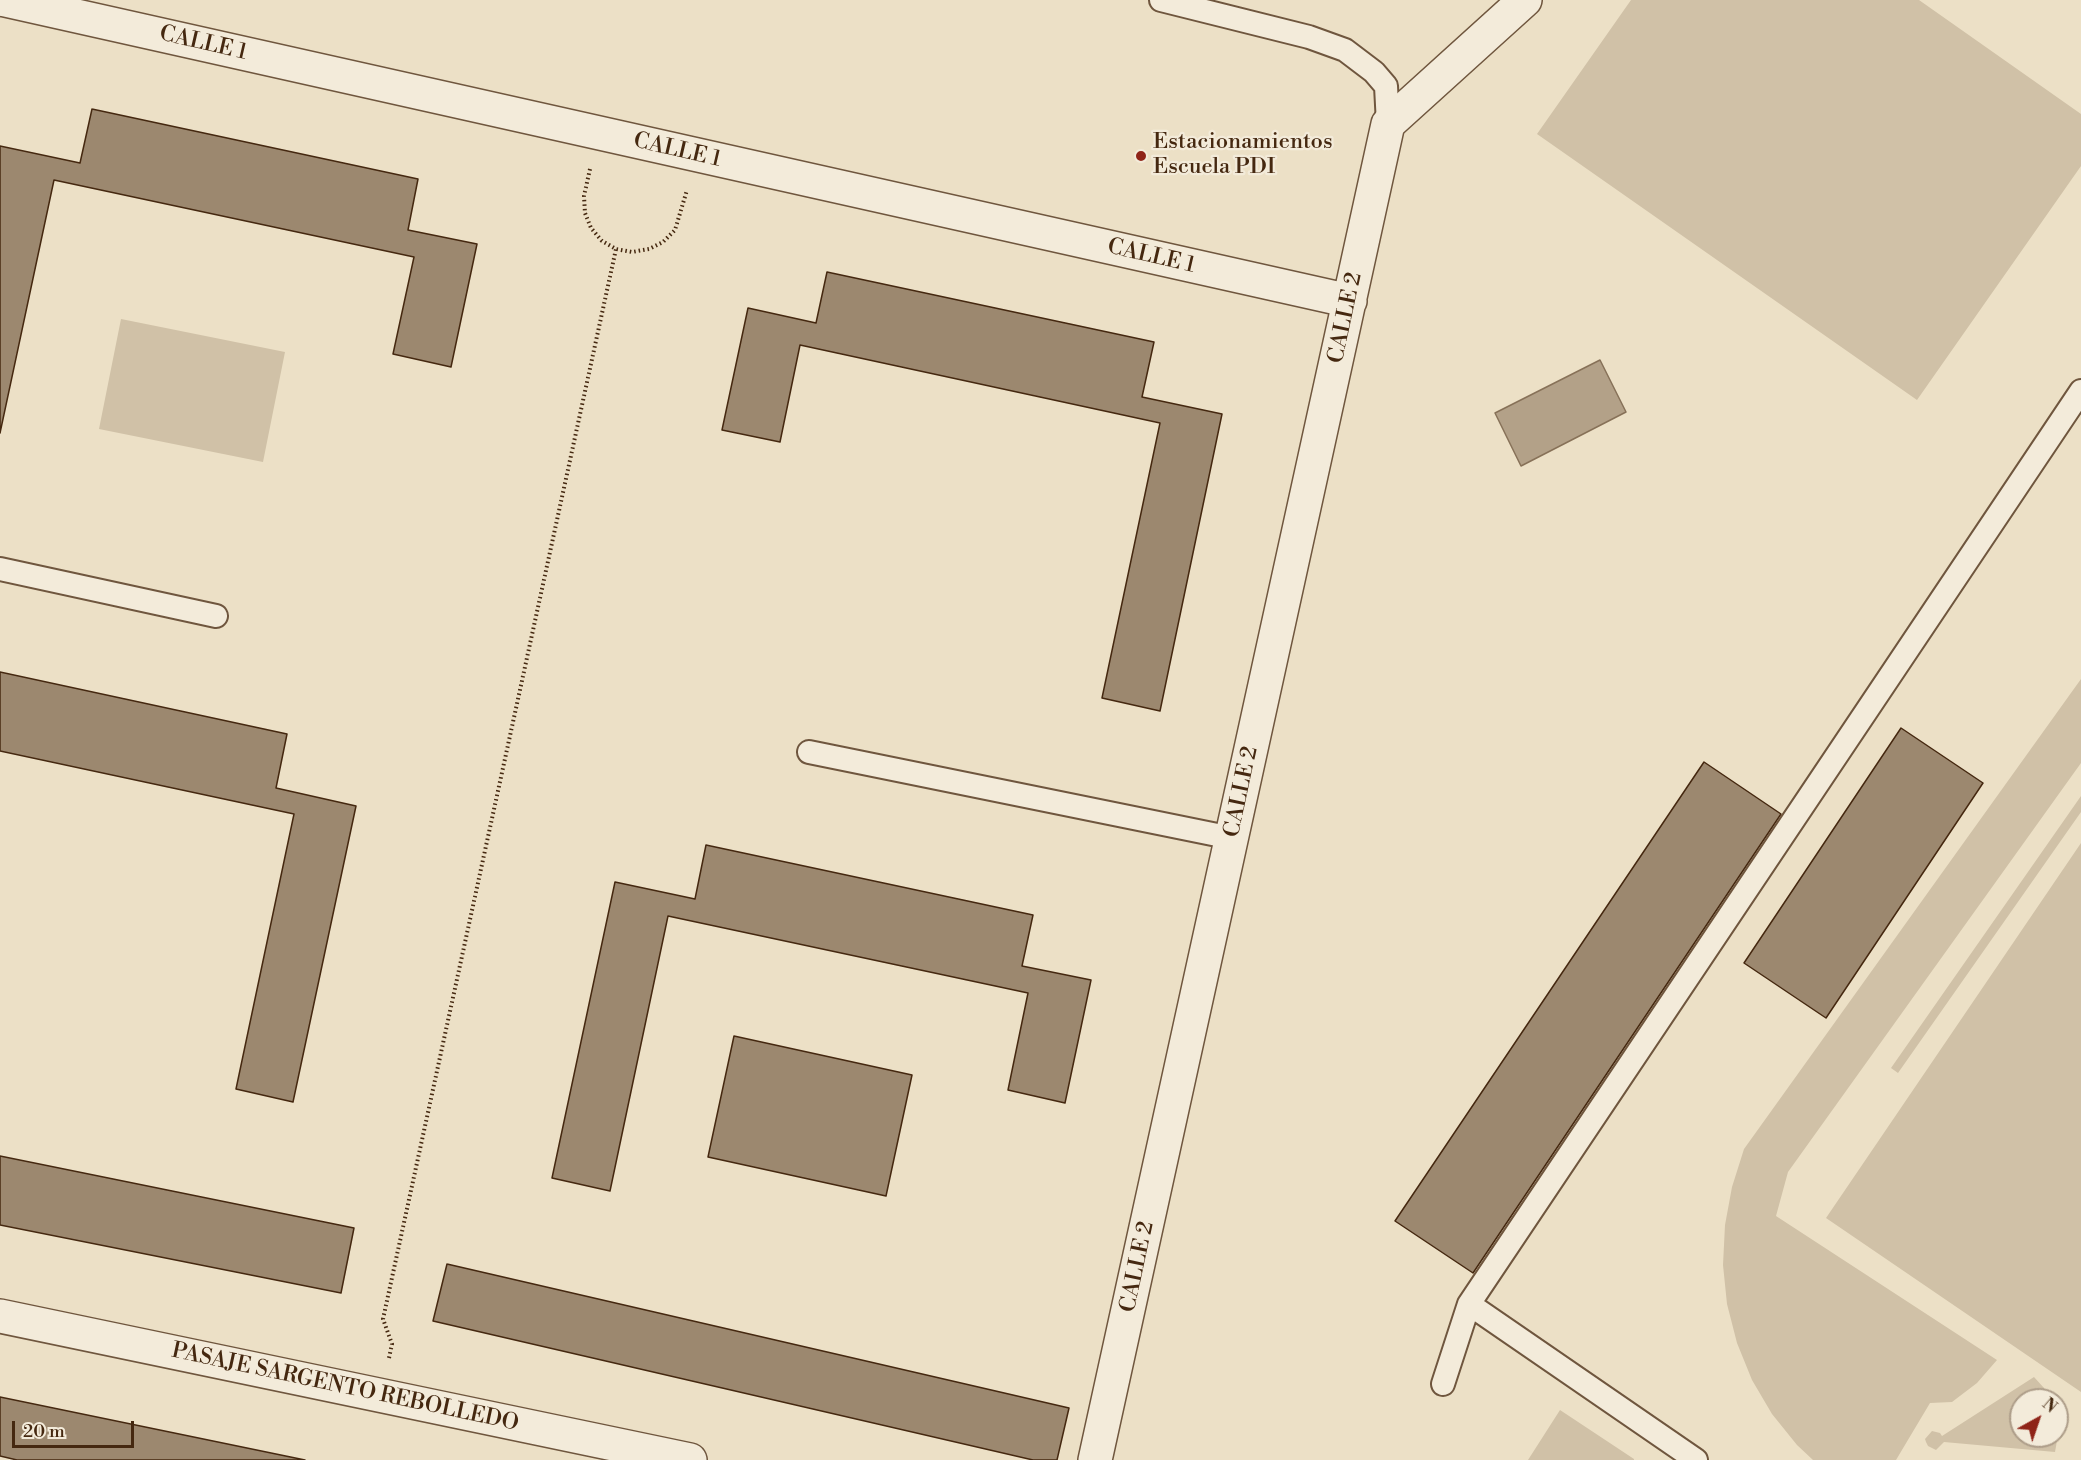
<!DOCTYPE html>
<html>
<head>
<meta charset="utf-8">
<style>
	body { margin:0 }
	#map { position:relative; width:2081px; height:1460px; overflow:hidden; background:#ece0c6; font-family:"Libre Bodoni",serif }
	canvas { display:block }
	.north { position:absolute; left:2009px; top:1388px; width:60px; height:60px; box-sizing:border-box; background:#f3ebda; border:2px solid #ad9d89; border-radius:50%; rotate:40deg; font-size:16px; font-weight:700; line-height:24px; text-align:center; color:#452810 }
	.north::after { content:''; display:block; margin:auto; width:21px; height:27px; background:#8f2418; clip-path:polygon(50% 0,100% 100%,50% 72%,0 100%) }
	.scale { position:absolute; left:12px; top:1421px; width:122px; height:27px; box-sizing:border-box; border:3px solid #452810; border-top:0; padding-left:8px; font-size:18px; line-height:21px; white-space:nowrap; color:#452810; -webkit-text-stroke:4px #f3ebda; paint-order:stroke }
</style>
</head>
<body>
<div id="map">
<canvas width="2081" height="1460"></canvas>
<div class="north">N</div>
<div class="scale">20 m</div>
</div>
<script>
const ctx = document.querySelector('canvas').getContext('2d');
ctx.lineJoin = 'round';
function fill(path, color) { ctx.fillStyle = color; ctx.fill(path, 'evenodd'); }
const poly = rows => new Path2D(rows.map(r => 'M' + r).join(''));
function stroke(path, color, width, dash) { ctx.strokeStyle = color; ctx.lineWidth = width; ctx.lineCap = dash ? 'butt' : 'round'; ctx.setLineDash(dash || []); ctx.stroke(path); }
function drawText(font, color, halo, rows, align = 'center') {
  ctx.font = font + ' "Libre Bodoni",serif'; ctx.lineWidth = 4.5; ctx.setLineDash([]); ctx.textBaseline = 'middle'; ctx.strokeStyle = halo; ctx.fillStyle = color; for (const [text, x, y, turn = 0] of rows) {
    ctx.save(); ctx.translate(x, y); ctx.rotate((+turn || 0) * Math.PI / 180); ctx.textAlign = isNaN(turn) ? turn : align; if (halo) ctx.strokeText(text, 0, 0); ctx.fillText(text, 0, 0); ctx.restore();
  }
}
fill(poly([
	[1631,0,1919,0,2081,114,2081,166,1917,400,1537,134],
	[121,319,285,352,263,462,99,429],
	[2081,679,2081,763,1788,1172,1776,1216,1997,1360,1977,1383,1952,1402,1930,1403,1896,1460,1813,1460,1797,1445,1772,1414,1752,1380,1737,1343,1727,1304,1723,1265,1725,1225,1732,1187,1744,1149],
	[2081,796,2081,812,1898,1073,1891,1068],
	[2081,843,2081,1392,1826,1218],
	[2034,1377,2044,1388,2051,1400,2021,1400,2021,1436,2057,1436,2057,1420,2058,1435,2055,1452,1944,1442,1936,1450,1928,1446,1926,1442,1925,1439,1932,1431,1940,1433,1942,1436],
	[1560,1410,1634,1459,1634,1460,1528,1460]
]), '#d0c1a7');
const water = poly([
	[1600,360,1626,412,1521,466,1495,413,1600,360]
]);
fill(water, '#b3a188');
stroke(water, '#877158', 1.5);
const building = poly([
	[92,109,418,179,408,230,477,244,451,367,393,354,414,257,54,180,0,433,0,146,80,163,92,109],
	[827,272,1154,342,1142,397,1222,414,1160,711,1102,698,1160,423,800,345,780,442,722,430,748,308,816,323,827,272],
	[0,672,287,734,276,788,356,806,293,1102,236,1089,294,814,0,751,0,672],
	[1901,728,1983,783,1826,1018,1744,963,1901,728],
	[1704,762,1781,814,1473,1273,1395,1221,1704,762],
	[706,845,1033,915,1022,966,1091,980,1065,1103,1008,1090,1028,993,668,916,610,1191,552,1178,615,882,695,899,706,845],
	[734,1036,912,1075,886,1196,708,1157,734,1036],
	[0,1156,354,1228,341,1293,0,1225,0,1156],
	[447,1264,1069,1408,1057,1460,1033,1460,433,1321,447,1264],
	[0,1397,305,1460,17,1460,0,1456,0,1397]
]);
fill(building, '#9c886f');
stroke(building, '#452810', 1.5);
const service = poly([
	[1161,0,1309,37,1345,50,1374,72,1386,86,1388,124],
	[0,569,216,616],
	[809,752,1232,838],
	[1469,1304,1696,1460],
	[1443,1384,1469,1304,2081,391]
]);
const minor = poly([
	[5,0,1350,301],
	[0,1316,690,1460],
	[1095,1460,1388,124,1525,0]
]);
stroke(service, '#6f563e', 26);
stroke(minor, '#6f563e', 36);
stroke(poly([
	[590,169,584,196,585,213,591,228,602,241,616,249,632,252,649,249,663,242,675,230,687,190],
	[389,1358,392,1344,383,1319,616,249]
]), '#452810', 4, [1.5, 3]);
stroke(service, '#f3ebda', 22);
stroke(minor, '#f3ebda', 33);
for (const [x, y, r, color] of [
	[1141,156,6,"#8f2418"]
]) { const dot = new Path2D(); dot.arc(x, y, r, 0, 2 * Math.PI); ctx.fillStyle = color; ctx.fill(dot); stroke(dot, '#f3ebda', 2); }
drawText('22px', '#452810', '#f3ebda', [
	["CALLE 1",203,44,13],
	["CALLE 1",677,151,13],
	["CALLE 1",1151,257,13],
	["CALLE 2",1346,318,-78],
	["CALLE 2",1242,792,-78],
	["CALLE 2",1138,1267,-78],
	["PASAJE SARGENTO REBOLLEDO",345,1388,12]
]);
drawText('22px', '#452810', '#f3ebda', [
	["Estacionamientos",1153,143],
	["Escuela PDI",1153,168]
], 'left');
</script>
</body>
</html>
